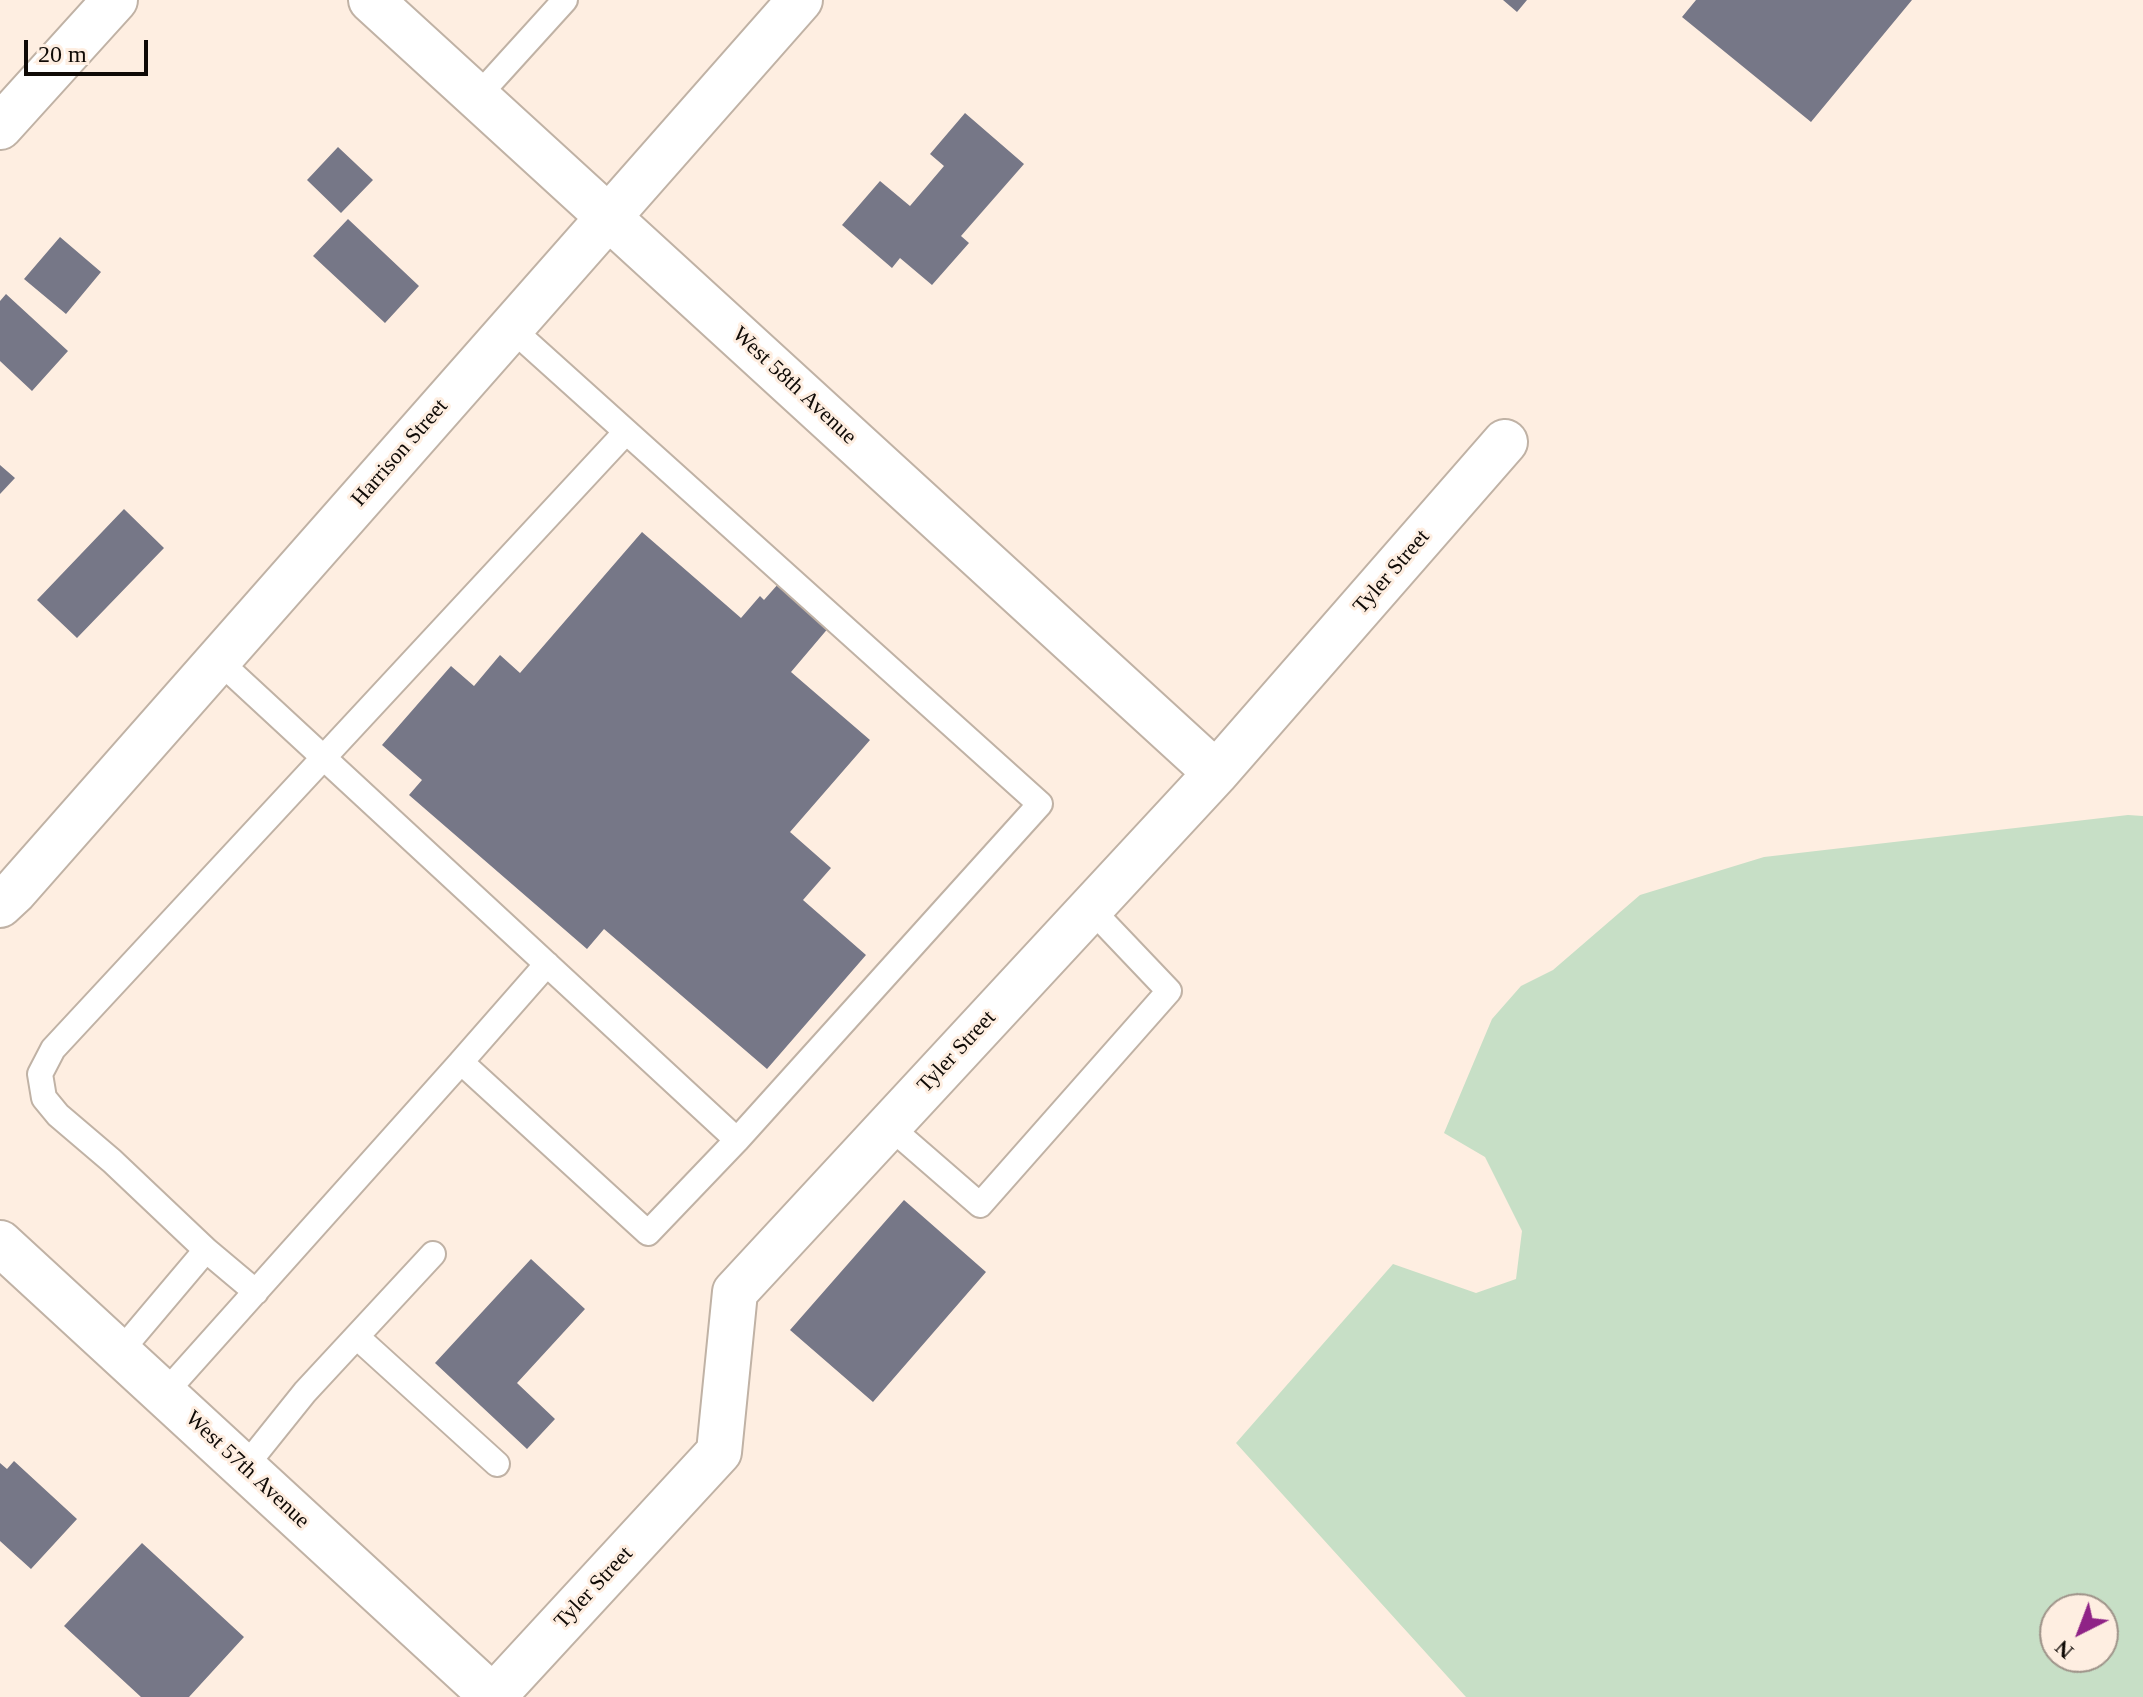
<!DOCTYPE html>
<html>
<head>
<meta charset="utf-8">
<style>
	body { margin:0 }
	#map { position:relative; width:2143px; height:1697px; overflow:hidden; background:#feeee1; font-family:"Times New Roman",serif }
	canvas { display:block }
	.north { position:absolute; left:2039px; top:1593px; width:80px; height:80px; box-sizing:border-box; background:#feeee1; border:2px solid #9e9389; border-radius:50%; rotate:222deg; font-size:22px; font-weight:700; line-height:32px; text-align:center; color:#0f0a06 }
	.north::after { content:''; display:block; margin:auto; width:28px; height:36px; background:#8f2386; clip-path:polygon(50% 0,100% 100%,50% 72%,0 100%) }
	.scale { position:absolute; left:24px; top:40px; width:124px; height:36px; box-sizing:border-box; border:4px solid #0f0a06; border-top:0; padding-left:10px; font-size:24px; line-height:28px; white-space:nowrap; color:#0f0a06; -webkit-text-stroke:6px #feeee1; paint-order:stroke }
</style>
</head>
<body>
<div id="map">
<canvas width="2143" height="1697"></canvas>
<div class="north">N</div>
<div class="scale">20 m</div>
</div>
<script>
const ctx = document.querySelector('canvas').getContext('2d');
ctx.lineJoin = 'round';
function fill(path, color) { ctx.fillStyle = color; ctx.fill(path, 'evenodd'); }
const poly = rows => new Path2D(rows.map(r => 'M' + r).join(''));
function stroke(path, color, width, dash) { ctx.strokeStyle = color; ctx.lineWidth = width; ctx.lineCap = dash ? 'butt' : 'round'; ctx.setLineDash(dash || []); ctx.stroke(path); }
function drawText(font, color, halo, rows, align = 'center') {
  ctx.font = font + ' "Times New Roman",serif'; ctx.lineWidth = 6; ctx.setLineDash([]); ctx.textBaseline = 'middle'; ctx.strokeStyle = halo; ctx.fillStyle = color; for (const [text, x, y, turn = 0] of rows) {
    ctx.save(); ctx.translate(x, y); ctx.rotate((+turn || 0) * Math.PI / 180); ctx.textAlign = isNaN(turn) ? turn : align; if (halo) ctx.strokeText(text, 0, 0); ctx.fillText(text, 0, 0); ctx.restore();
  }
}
fill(poly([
	[2128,815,2143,816,2143,1697,1466,1697,1236,1443,1393,1264,1476,1293,1516,1279,1522,1231,1485,1157,1444,1133,1492,1019,1521,986,1553,970,1640,895,1764,857],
	[2055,1609,2103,1609,2103,1657,2055,1657]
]), '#c7dfc6');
fill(poly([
	[1503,0,1527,0,1517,12],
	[1696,0,1912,0,1811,122,1682,17],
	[965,113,1024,164,961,236,969,243,932,285,900,258,892,268,842,225,880,181,910,206,944,166,930,154],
	[338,147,373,180,341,213,307,180],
	[348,219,419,286,385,323,313,256],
	[60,237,101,272,66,314,24,279],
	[6,294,68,351,32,391,0,361,0,301],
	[0,465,15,478,0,494],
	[124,509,164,548,77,638,37,600],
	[642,532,741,618,760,596,764,600,779,583,830,626,791,672,870,740,790,832,831,868,803,900,866,955,767,1069,604,929,587,949,409,795,422,780,382,745,451,666,474,686,500,655,520,673],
	[904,1200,986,1272,873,1402,790,1330],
	[531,1259,585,1309,517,1383,555,1419,527,1449,435,1363],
	[14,1461,77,1519,31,1569,0,1541,0,1463,7,1469],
	[142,1543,244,1637,189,1697,141,1697,64,1626]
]), '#767787');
const service = poly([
	[477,97,565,0],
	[218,660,737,1140],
	[461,1062,547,964],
	[889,1126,980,1205,1169,991,1090,908],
	[206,1250,256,1292],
	[357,1337,497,1464],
	[119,1353,206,1250,112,1161,58,1115,44,1098,40,1074,53,1049,626,432],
	[164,1394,461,1062,648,1233,737,1140,1040,804,511,328],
	[244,1468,305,1392,433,1254]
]);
const minor = poly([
	[371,0,1216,773],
	[0,127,115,0],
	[493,1697,719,1452,735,1292,1216,773,1505,442]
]);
const tertiary = poly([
	[0,905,14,892,800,0],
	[0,1243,493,1697]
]);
stroke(service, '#c0b2a5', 28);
stroke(minor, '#c0b2a5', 48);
stroke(tertiary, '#c0b2a5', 48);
stroke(service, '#fff', 24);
stroke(minor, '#fff', 44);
stroke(tertiary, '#fff', 44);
drawText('22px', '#0f0a06', '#feeee1', [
	["West 58th Avenue",794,386,43],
	["Harrison Street",400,453,-49],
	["Tyler Street",1392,572,-49],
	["Tyler Street",957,1052,-47],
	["West 57th Avenue",247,1470,43],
	["Tyler Street",594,1588,-47]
]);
</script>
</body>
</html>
